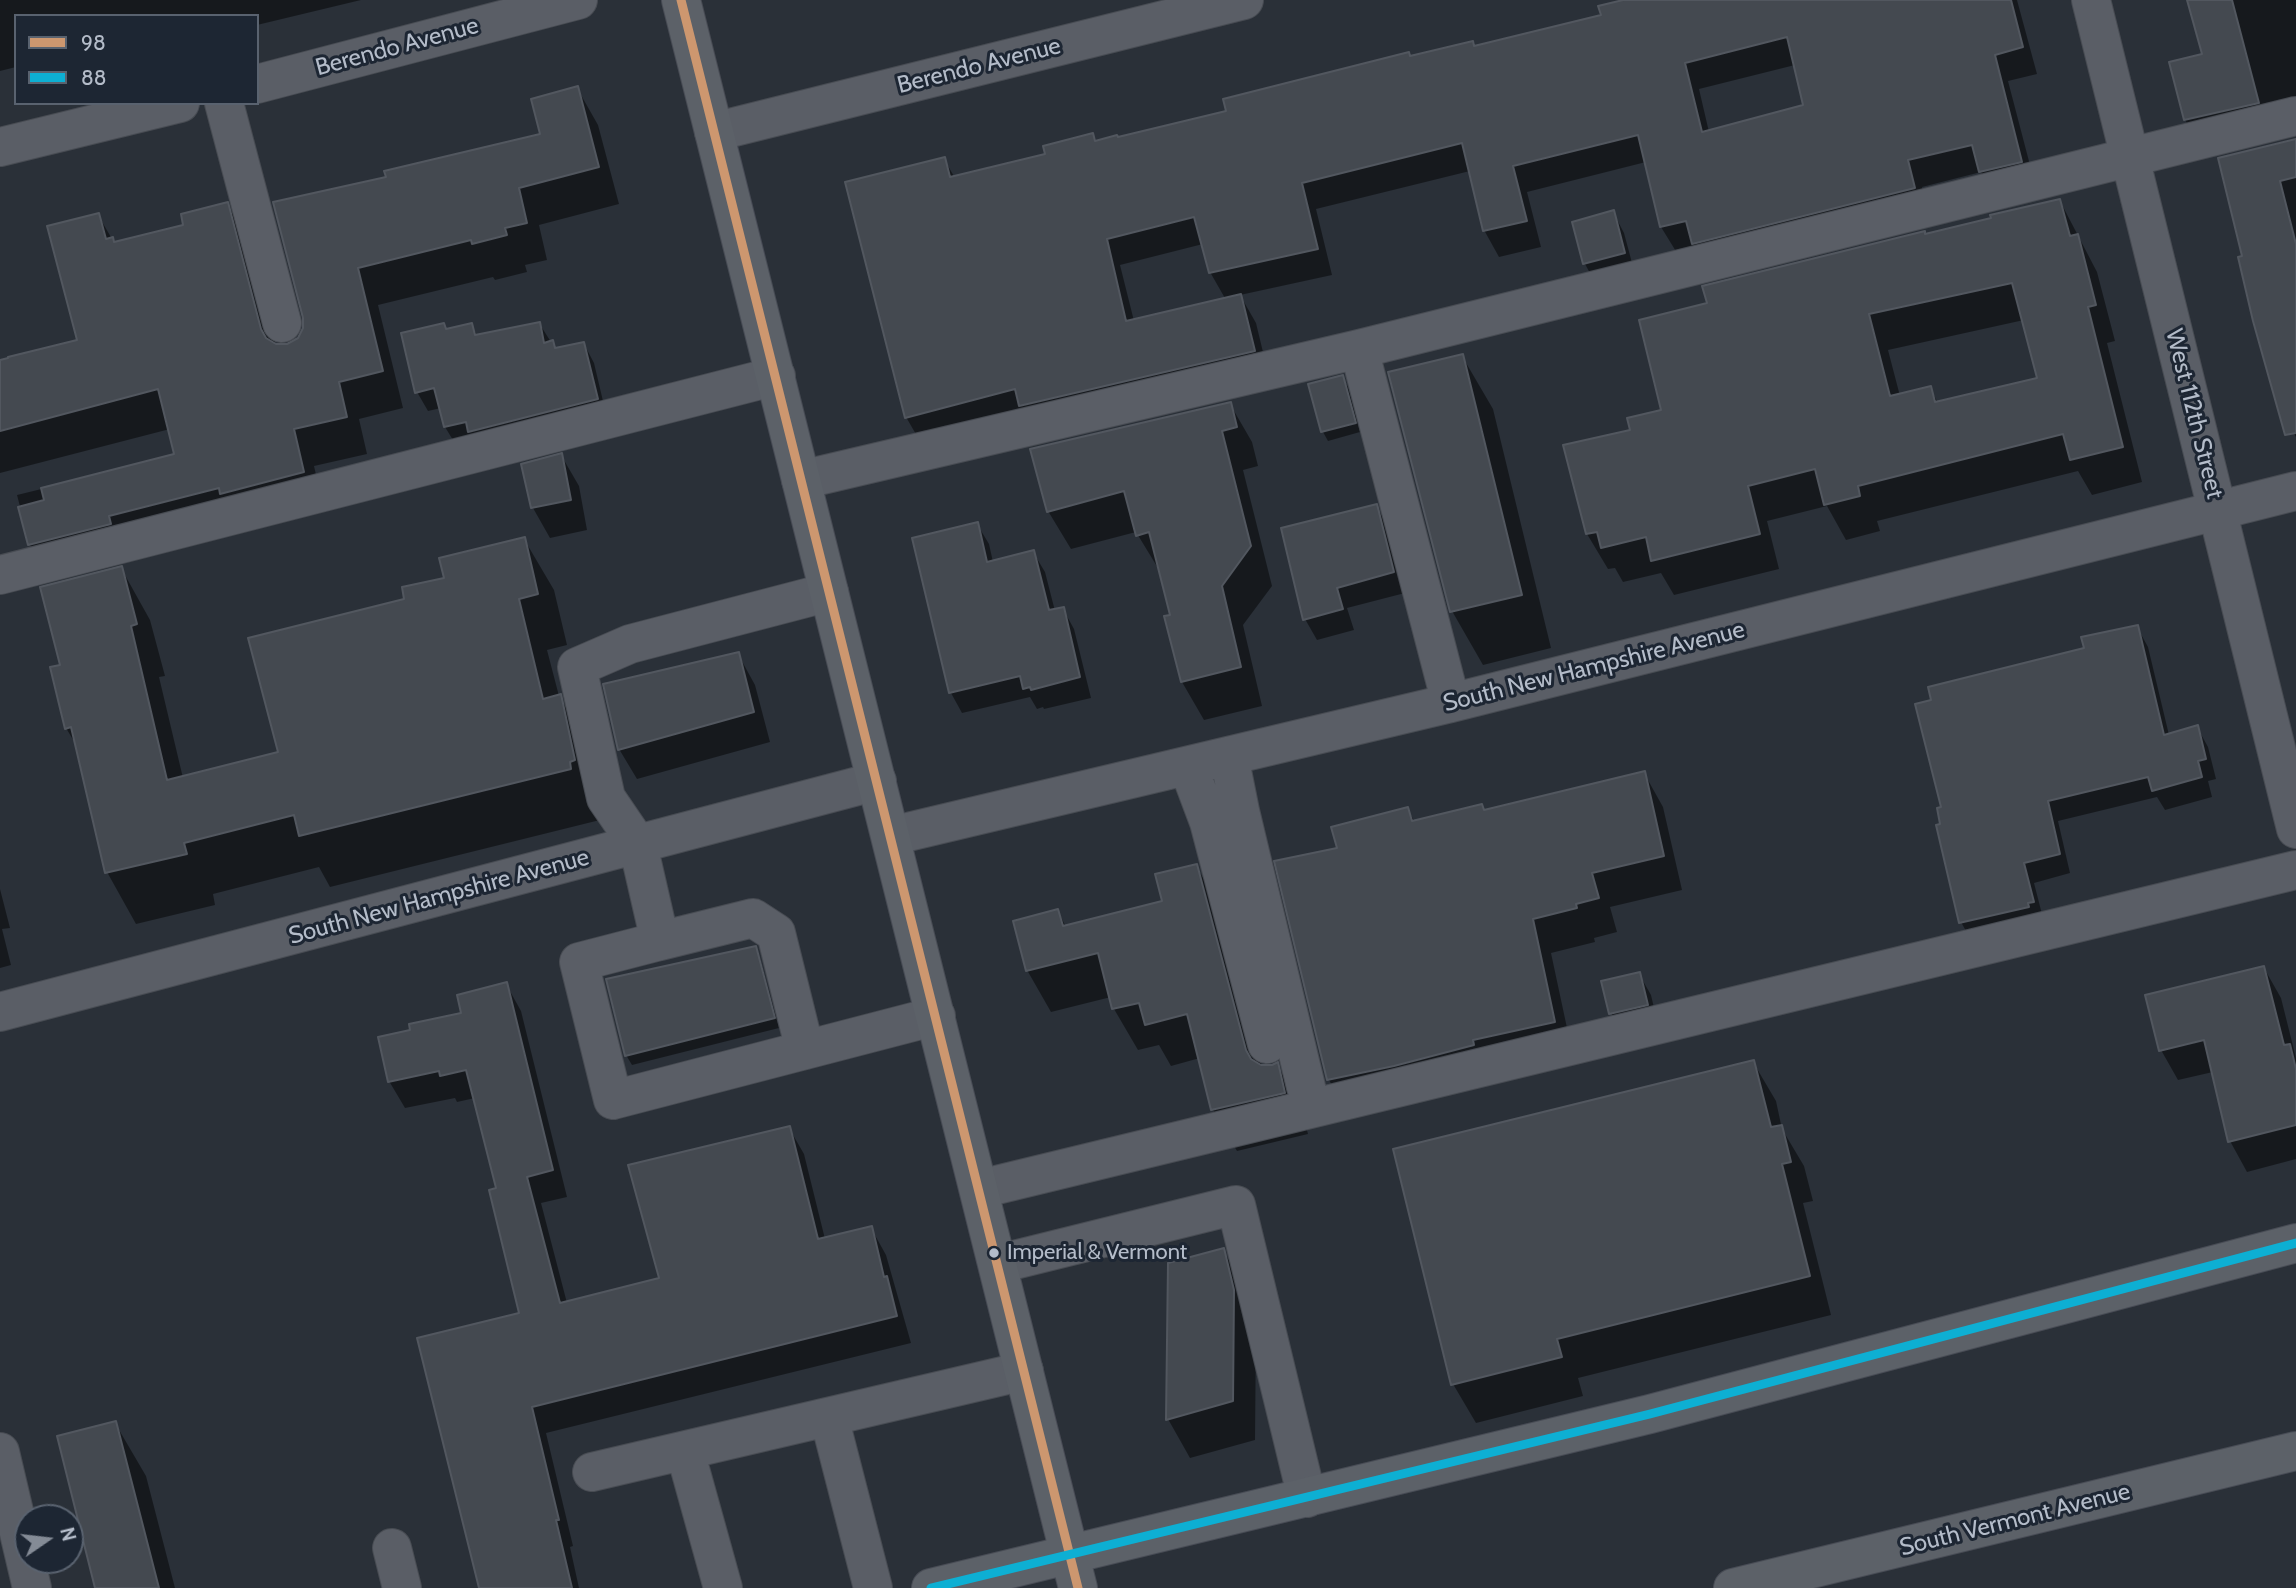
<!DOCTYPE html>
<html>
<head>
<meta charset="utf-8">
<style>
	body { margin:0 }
	#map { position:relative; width:2296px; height:1588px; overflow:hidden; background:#2a3038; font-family:Cabin,sans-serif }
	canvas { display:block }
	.legend { position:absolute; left:14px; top:14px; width:245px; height:91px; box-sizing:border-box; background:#1d2633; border:2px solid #59626f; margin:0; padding:9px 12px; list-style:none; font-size:21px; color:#b4bcc9 }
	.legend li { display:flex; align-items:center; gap:14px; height:35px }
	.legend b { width:35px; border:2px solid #59626f }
	.north { position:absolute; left:14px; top:1504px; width:70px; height:70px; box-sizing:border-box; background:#1d2633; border:2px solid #59626f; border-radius:50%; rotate:76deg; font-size:19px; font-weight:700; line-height:28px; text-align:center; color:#b4bcc9 }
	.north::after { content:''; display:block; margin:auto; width:24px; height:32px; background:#848b96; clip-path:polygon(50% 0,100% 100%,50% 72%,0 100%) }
</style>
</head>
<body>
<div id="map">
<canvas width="2296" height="1588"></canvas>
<ul class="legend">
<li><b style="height:9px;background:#cd976f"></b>98</li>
<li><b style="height:9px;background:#0dafd3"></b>88</li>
</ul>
<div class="north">N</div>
</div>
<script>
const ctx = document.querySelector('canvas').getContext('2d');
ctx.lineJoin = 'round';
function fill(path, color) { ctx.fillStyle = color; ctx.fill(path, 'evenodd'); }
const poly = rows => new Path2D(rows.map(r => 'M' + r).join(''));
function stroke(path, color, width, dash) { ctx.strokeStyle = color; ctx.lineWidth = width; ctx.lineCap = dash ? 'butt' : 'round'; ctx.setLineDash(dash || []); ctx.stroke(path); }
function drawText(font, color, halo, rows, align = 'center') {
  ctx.font = font + ' Cabin,sans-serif'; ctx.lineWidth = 6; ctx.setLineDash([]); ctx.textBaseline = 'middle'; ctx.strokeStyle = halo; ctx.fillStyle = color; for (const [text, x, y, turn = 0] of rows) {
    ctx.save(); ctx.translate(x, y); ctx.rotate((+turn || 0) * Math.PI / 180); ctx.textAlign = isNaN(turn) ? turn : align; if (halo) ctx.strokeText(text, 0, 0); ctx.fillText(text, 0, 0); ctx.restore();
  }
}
fill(poly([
	[0,0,361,0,257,25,257,16,16,16,16,67,0,71],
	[1631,0,2017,0,2037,74,2008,81,2036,188,1996,198,1981,172,1922,187,1928,215,1677,253,1661,227,1646,162,1527,192,1541,247,1499,257,1484,230,1470,171,1316,209,1332,275,1240,295,1256,323,1269,377,921,443,906,417,944,159,955,178,1047,155,1092,135,1096,142,1117,139,1228,112,1225,98,1408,54,1410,58,1472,43,1475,48,1603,16],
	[1795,65,1805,106,1709,132,1699,89],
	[1203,244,1210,272,1226,300,1134,321,1120,265],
	[2190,0,2296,0,2296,129,2204,151,2185,120,2204,56],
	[577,88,598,125,619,204,539,225,547,260,525,265,527,272,495,280,493,277,378,305,403,408,359,419,367,454,314,466,324,509,51,582,30,545,17,495,176,456,170,429,0,473,0,360,79,342,98,215,115,244,185,226,227,204,248,241,276,346,289,346,299,339,388,179,542,135],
	[2296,140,2296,437,2279,408,2244,257],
	[2060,201,2097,272,2115,341,2107,343,2142,482,2092,495,2078,471,1877,521,1880,531,1846,540,1827,506,1767,521,1779,569,1674,595,1661,573,1623,582,1615,568,1608,569,1587,534,1632,431,1663,411,1709,304,1926,236],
	[2024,320,2039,379,1938,403,1930,388,1900,396,1888,350],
	[1613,212,1624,233,1635,274,1596,284,1585,264,1574,223],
	[539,323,556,350,584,344,594,363,607,418,456,445,445,427,441,408,428,411,417,392,447,331,471,325,478,337],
	[1462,356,1493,409,1551,648,1483,665,1452,611],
	[1342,377,1348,387,1360,432,1328,441,1323,432,1310,386],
	[1230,404,1252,442,1258,466,1243,470,1272,586,1243,625,1262,706,1204,720,1182,682,1172,616,1161,573,1136,532,1071,549,1048,511],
	[561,455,579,486,587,530,550,538,533,508,523,465],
	[1376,506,1388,526,1405,593,1347,608,1354,630,1317,640,1305,619],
	[977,524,989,544,993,562,1033,552,1045,572,1055,611,1063,609,1074,629,1091,698,1044,709,1043,707,1037,709,1030,697,962,713,951,693],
	[524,539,554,590,567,645,547,650,559,696,589,747,600,820,330,887,319,867,213,894,215,905,136,924,107,872,78,748,66,728,62,666,121,568,150,620,165,676,159,677,183,778,280,753,406,601],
	[2137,627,2148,647,2169,735,2197,727,2208,747,2216,779,2208,781,2212,797,2165,810,2157,797,2058,821,2070,873,2034,883,2044,922,1972,942,1961,922,1942,825,2086,649],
	[738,654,755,685,770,742,637,779,619,749],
	[1644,773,1663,807,1682,890,1610,907,1617,932,1594,938,1595,942,1551,953,1573,1056,1348,1113,1329,1080,1339,849,1407,809,1415,822,1481,806,1485,811],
	[1196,866,1221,908,1262,1067,1277,1065,1301,1106,1308,1134,1237,1151,1213,1110,1200,1058,1171,1066,1159,1045,1138,1050,1114,1009,1111,997,1051,1012,1027,970,1058,911,1066,927,1164,903],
	[0,889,10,928,2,929,11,965,0,968],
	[755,948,760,958,779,1028,632,1065,626,1055],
	[2264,968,2281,998,2296,1058,2296,1159,2247,1172,2230,1141,2213,1072,2178,1080,2161,1050],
	[1639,974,1651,995,1658,1025,1623,1033,1611,1013],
	[506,984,521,1011,567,1197,541,1203,567,1303,661,1280,789,1128,804,1154,825,1239,871,1228,886,1255,911,1343,546,1433,573,1546,570,1547,579,1588,481,1588,521,1314,498,1189,475,1098,457,1102,455,1098,405,1108,389,1081,412,1032,463,1014],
	[1753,1062,1776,1101,1782,1129,1804,1166,1813,1201,1803,1203,1831,1315,1578,1378,1583,1396,1476,1423,1453,1384],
	[1223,1250,1246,1289,1256,1330,1255,1440,1190,1458,1168,1419],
	[115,1423,146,1476,175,1588,97,1588]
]), '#0007');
const building = poly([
	[1623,0,2011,0,2023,47,1995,55,2022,162,1979,172,1972,145,1908,160,1915,188,1692,244,1686,221,1660,227,1638,135,1513,166,1527,221,1483,231,1462,143,1302,183,1318,249,1209,273,1194,217,1107,239,1126,321,1241,294,1255,351,1019,406,1015,389,905,418,845,182,945,157,950,177,1045,154,1043,146,1093,133,1095,141,1117,135,1118,137,1226,111,1223,99,1409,52,1410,56,1473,41,1474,46,1601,15,1598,6,1623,0],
	[1787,37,1803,105,1702,132,1685,63,1787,37],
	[2187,0,2232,0,2259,103,2184,120,2169,62,2202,54,2187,0],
	[578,86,599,167,519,188,527,223,505,228,507,235,472,244,471,240,358,268,383,371,339,382,347,417,294,429,304,472,220,494,219,488,109,516,111,524,28,545,18,507,44,500,41,488,174,454,158,389,0,431,0,360,8,358,8,357,77,340,47,226,99,213,106,239,113,237,114,242,183,225,181,214,228,202,261,329,266,338,276,344,287,344,298,338,303,328,303,318,273,202,386,177,384,171,540,134,531,99,578,86],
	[2296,139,2296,177,2280,181,2296,244,2296,433,2285,435,2253,321,2238,257,2242,256,2218,158,2296,139],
	[2060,199,2070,236,2078,234,2096,305,2088,307,2123,447,2070,460,2063,434,1858,486,1860,496,1824,505,1815,469,1748,486,1760,534,1651,561,1646,537,1601,548,1597,532,1586,534,1563,445,1630,430,1627,418,1661,410,1639,320,1707,303,1702,286,1925,231,1925,234,1991,218,1990,215,2060,199],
	[2012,283,2037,378,1935,402,1931,386,1890,396,1869,314,2012,283],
	[1614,210,1625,253,1583,264,1572,222,1614,210],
	[540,322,544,343,553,340,555,348,584,342,598,399,468,432,466,422,444,427,434,388,415,393,401,333,444,323,446,329,472,323,475,335,540,322],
	[1463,354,1522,595,1450,612,1388,372,1463,354],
	[1343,375,1356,423,1321,432,1308,384,1343,375],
	[1231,402,1237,427,1222,431,1251,546,1222,586,1241,667,1181,682,1164,616,1170,615,1149,532,1136,536,1124,491,1047,512,1030,449,1231,402],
	[562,453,571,500,531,508,521,464,562,453],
	[1377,504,1394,572,1337,588,1343,609,1303,620,1281,528,1377,504],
	[978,522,987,562,1034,550,1049,610,1064,607,1080,677,1031,690,1030,687,1023,689,1020,676,949,693,912,538,978,522],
	[525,537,538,594,519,599,543,699,561,694,575,760,570,762,571,769,299,836,294,815,184,843,187,854,105,873,71,727,65,729,50,667,60,665,40,587,122,566,137,624,131,626,167,780,278,752,248,638,404,599,402,587,444,578,439,558,525,537],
	[2138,625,2164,735,2198,725,2206,759,2198,761,2202,777,2152,791,2148,777,2048,801,2060,854,2024,863,2034,902,2028,903,2029,907,1959,923,1936,825,1940,824,1937,808,1941,807,1915,704,1931,700,1928,687,2084,648,2081,637,2138,625],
	[739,652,754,712,618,750,603,684,739,652],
	[1645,771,1664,856,1592,873,1599,898,1576,904,1577,908,1533,919,1555,1022,1473,1040,1474,1045,1394,1066,1327,1080,1274,861,1337,848,1331,827,1408,807,1412,821,1482,804,1484,810,1645,771],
	[1197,864,1246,1050,1251,1059,1261,1065,1272,1065,1278,1062,1285,1093,1211,1110,1187,1014,1145,1025,1139,1003,1112,1009,1098,953,1026,971,1013,921,1058,909,1063,926,1162,901,1155,874,1197,864],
	[756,946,775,1018,625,1056,606,979,756,946],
	[2264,966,2284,1045,2290,1044,2296,1069,2296,1125,2228,1142,2204,1040,2159,1051,2145,995,2264,966],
	[1640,972,1648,1005,1609,1014,1601,981,1640,972],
	[507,982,553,1170,527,1177,560,1303,659,1278,628,1165,790,1126,818,1239,872,1226,884,1277,887,1276,897,1316,532,1407,559,1520,556,1520,572,1588,479,1588,417,1338,519,1313,489,1190,496,1188,466,1070,440,1076,439,1071,388,1082,378,1037,410,1030,409,1024,461,1013,457,995,507,982],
	[1754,1060,1771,1127,1782,1125,1791,1162,1782,1164,1810,1276,1557,1339,1562,1357,1451,1385,1393,1149,1754,1060],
	[1224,1248,1234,1290,1233,1401,1166,1420,1168,1263,1224,1248],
	[116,1421,159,1588,95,1588,57,1436,116,1421]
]);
fill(building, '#444950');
stroke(building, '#52575f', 2);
const minor = poly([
	[2091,0,2296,829],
	[257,84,578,0],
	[224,103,282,323],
	[714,132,1244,0],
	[0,147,180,103],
	[1359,349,1451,703],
	[801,480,1359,349,2296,116],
	[0,575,776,376],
	[829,592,630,644,577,667,606,798,638,845,660,941,579,962,613,1100,936,1016],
	[1229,756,1240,811,1306,1087],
	[1188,766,1209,822,1267,1044],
	[891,836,1451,703,2296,491],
	[660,941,753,918,776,933,805,1050],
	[0,1012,877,781],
	[980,1189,2296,870],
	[998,1264,1236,1205,1307,1498],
	[829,1417,873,1588],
	[685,1451,723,1588],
	[0,1452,32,1588],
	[592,1472,1024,1371],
	[392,1548,402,1588]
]);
const major = poly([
	[681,0,1078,1588],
	[931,1588,1650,1414,2296,1243],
	[1733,1588,2296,1451]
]);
stroke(minor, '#484c53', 40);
stroke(major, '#484c55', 40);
stroke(minor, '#5a5e66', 38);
stroke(major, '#5c6168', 38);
stroke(poly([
	[681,0,1078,1588]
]), '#cd976f', 9);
stroke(poly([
	[931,1588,1650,1414,2296,1243]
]), '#0dafd3', 9);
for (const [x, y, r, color] of [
	[994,1253,6,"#b4bcc9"]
]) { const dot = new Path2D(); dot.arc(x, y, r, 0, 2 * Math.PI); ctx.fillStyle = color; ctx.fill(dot); stroke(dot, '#1d2633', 2.5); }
drawText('22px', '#b4bcc9', '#1d2633', [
	["Imperial & Vermont",1007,1253]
], 'left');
drawText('24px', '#b4bcc9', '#1d2633', [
	["Berendo Avenue",397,47,-15],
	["Berendo Avenue",979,66,-14],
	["West 112th Street",2194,414,76],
	["South New Hampshire Avenue",1594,667,-14],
	["South New Hampshire Avenue",439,897,-15],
	["South Vermont Avenue",2015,1520,-14]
]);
</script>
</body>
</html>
